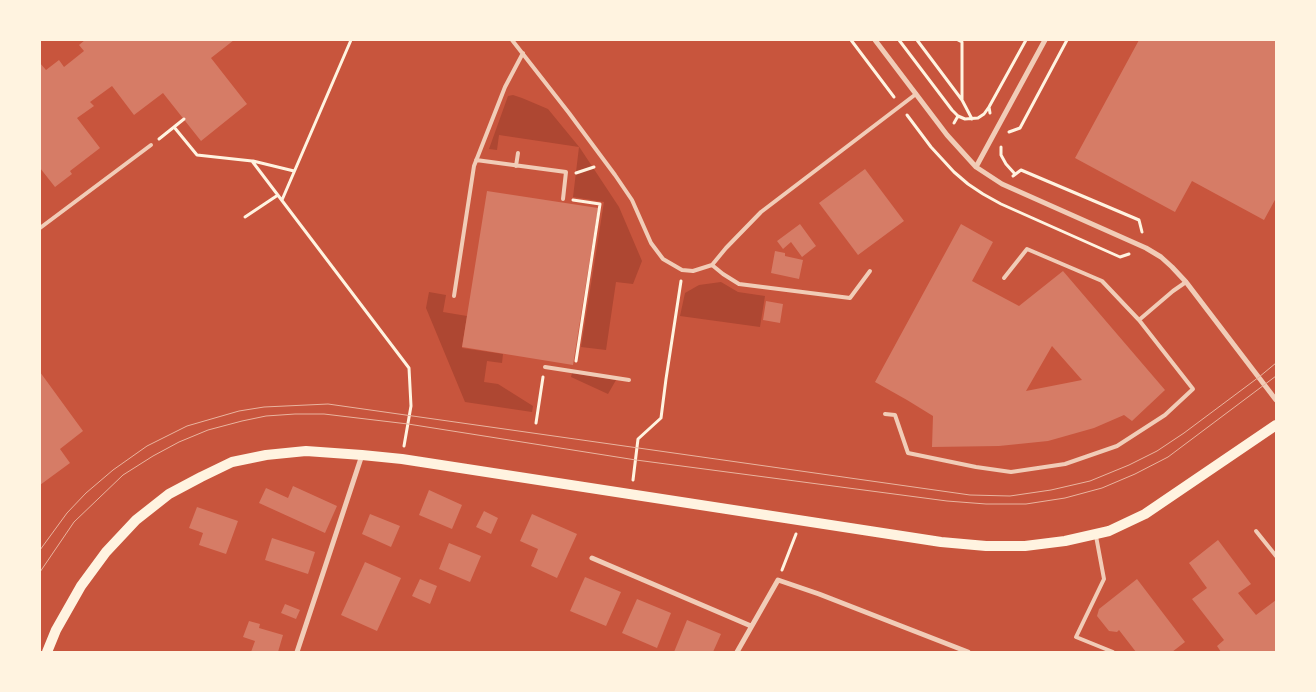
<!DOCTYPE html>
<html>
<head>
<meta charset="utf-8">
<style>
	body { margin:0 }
	#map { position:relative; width:1316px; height:692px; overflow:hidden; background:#c8553d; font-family:Lato,sans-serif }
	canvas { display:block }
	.frame { position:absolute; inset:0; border:41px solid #fff3e0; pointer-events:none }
</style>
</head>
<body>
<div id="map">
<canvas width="1316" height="692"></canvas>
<div class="frame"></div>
</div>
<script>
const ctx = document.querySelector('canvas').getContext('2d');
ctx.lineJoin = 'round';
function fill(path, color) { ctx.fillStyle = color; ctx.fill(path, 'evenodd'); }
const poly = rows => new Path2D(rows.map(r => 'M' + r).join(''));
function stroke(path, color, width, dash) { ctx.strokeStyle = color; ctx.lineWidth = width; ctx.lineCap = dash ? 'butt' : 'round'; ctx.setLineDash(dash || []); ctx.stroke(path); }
fill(poly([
	[513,95,522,98,548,109,580,148,619,207,642,261,633,284,616,282,606,350,581,347,604,202,573,197,579,147,499,135,497,150,489,149,508,96],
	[721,282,738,292,765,296,760,327,680,316,685,293,699,285],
	[429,292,446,295,443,312,467,316,462,348,503,354,502,363,487,361,484,382,498,384,533,406,532,412,465,402,426,308],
	[572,373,616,380,608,394,571,377]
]), '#ae4732');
fill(poly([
	[85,40,234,40,211,58,247,104,201,141,163,93,134,115,112,86,90,102,94,106,77,118,100,148,70,171,72,174,55,187,40,168,40,63,46,70,59,60,64,67,84,51,79,45],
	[1139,40,1276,40,1276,198,1264,220,1192,181,1175,212,1075,158],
	[865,169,904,221,858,255,819,203],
	[487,191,598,208,573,365,462,347],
	[800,224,816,246,802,257,791,242,783,249,777,241],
	[961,224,993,242,972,281,1019,306,1063,271,1165,390,1132,421,1124,415,1094,428,1048,441,999,446,932,447,933,416,907,400,875,382],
	[1052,346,1082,380,1026,391],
	[775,251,785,253,785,256,803,260,799,279,771,273],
	[766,301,783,304,780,323,763,320],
	[40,372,83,431,60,449,70,463,40,485],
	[293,486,337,506,325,533,259,503,266,488,288,498],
	[429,490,462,505,452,529,419,515],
	[197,507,238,521,226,554,199,545,203,533,189,528],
	[484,511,498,518,491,534,476,527],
	[370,514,400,526,391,547,362,534],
	[532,514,577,534,557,578,531,566,538,549,520,541],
	[272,538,315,552,308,574,265,560],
	[1218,540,1251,584,1238,593,1256,615,1276,600,1276,652,1221,652,1217,646,1224,640,1192,599,1207,588,1189,563],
	[449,543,481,556,470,582,439,569],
	[365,562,401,578,377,631,341,615],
	[585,577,621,592,606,626,570,611],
	[420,579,437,586,430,604,412,596],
	[1137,579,1185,642,1172,652,1136,652,1119,630,1117,632,1109,631,1097,616,1099,609],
	[637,599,671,613,657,648,622,633],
	[285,604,300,610,296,619,281,613],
	[687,620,721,634,713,652,674,652],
	[249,621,260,624,259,628,283,635,278,652,251,652,255,641,243,637]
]), '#d67c66');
stroke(poly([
	[851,40,894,97],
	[899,40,952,110,958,116,954,123],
	[917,40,962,100,972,119],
	[958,40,962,42,962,99],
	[990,113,989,107,1026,40],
	[907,115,931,147,954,172,968,184,983,194,1001,204,1120,257,1129,254],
	[958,116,965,119,978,118,984,114,989,107],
	[174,127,184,119],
	[1009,132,1020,128,1067,40],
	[159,139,174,127,197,155,252,161,409,368,411,406,404,446],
	[1001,147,1001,155,1006,164,1015,174],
	[253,161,294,171],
	[576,173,594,167],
	[1013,176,1021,170,1139,220,1142,232],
	[282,200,351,40],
	[573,200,600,204,576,361],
	[245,217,278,195],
	[536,423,543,377],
	[633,480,638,439,661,418,666,379,681,281],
	[782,570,796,534]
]), '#fff3e0', 3);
stroke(poly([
	[512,40,569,113,615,175,632,200,651,243,663,259,682,270,693,271,712,265,726,248,761,212,916,94],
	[476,160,566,172,563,199],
	[516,166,518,153],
	[40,228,151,145],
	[712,265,723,274,739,284,850,298,870,271],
	[454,296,474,166,505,87,523,53],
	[1139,320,1173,291,1186,282],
	[545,367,629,380],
	[885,414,895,415,908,453,976,467,1011,472,1065,464,1117,446,1165,415,1193,389,1139,320,1102,281,1027,249,1004,278],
	[1256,531,1276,556],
	[1096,536,1104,579,1076,637,1113,652]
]), '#f1ccb7', 4);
stroke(poly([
	[875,40,947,135,976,167,1002,184,1146,248,1161,257,1172,267,1186,282,1276,400],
	[976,167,1045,40],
	[592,558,751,626],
	[297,652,362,455],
	[737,652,778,580,819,594,968,652]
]), '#f1ccb7', 5);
stroke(poly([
	[47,652,56,630,81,586,106,552,136,520,169,494,201,477,232,462,266,455,306,451,362,455,402,459,941,542,986,546,1025,546,1065,541,1109,531,1145,514,1276,425]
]), '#fff3e0', 10);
stroke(poly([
	[40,550,67,513,86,493,113,470,147,446,187,426,239,411,264,407,328,404,970,495,1010,496,1051,490,1090,481,1129,465,1157,451,1184,433,1259,377,1276,363],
	[40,572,74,522,123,475,153,456,179,442,208,430,242,421,266,416,295,414,324,414,408,424,636,460,947,501,986,504,1026,504,1065,498,1102,488,1135,474,1168,457,1276,376]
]), '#e9b49f', 1);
</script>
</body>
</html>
